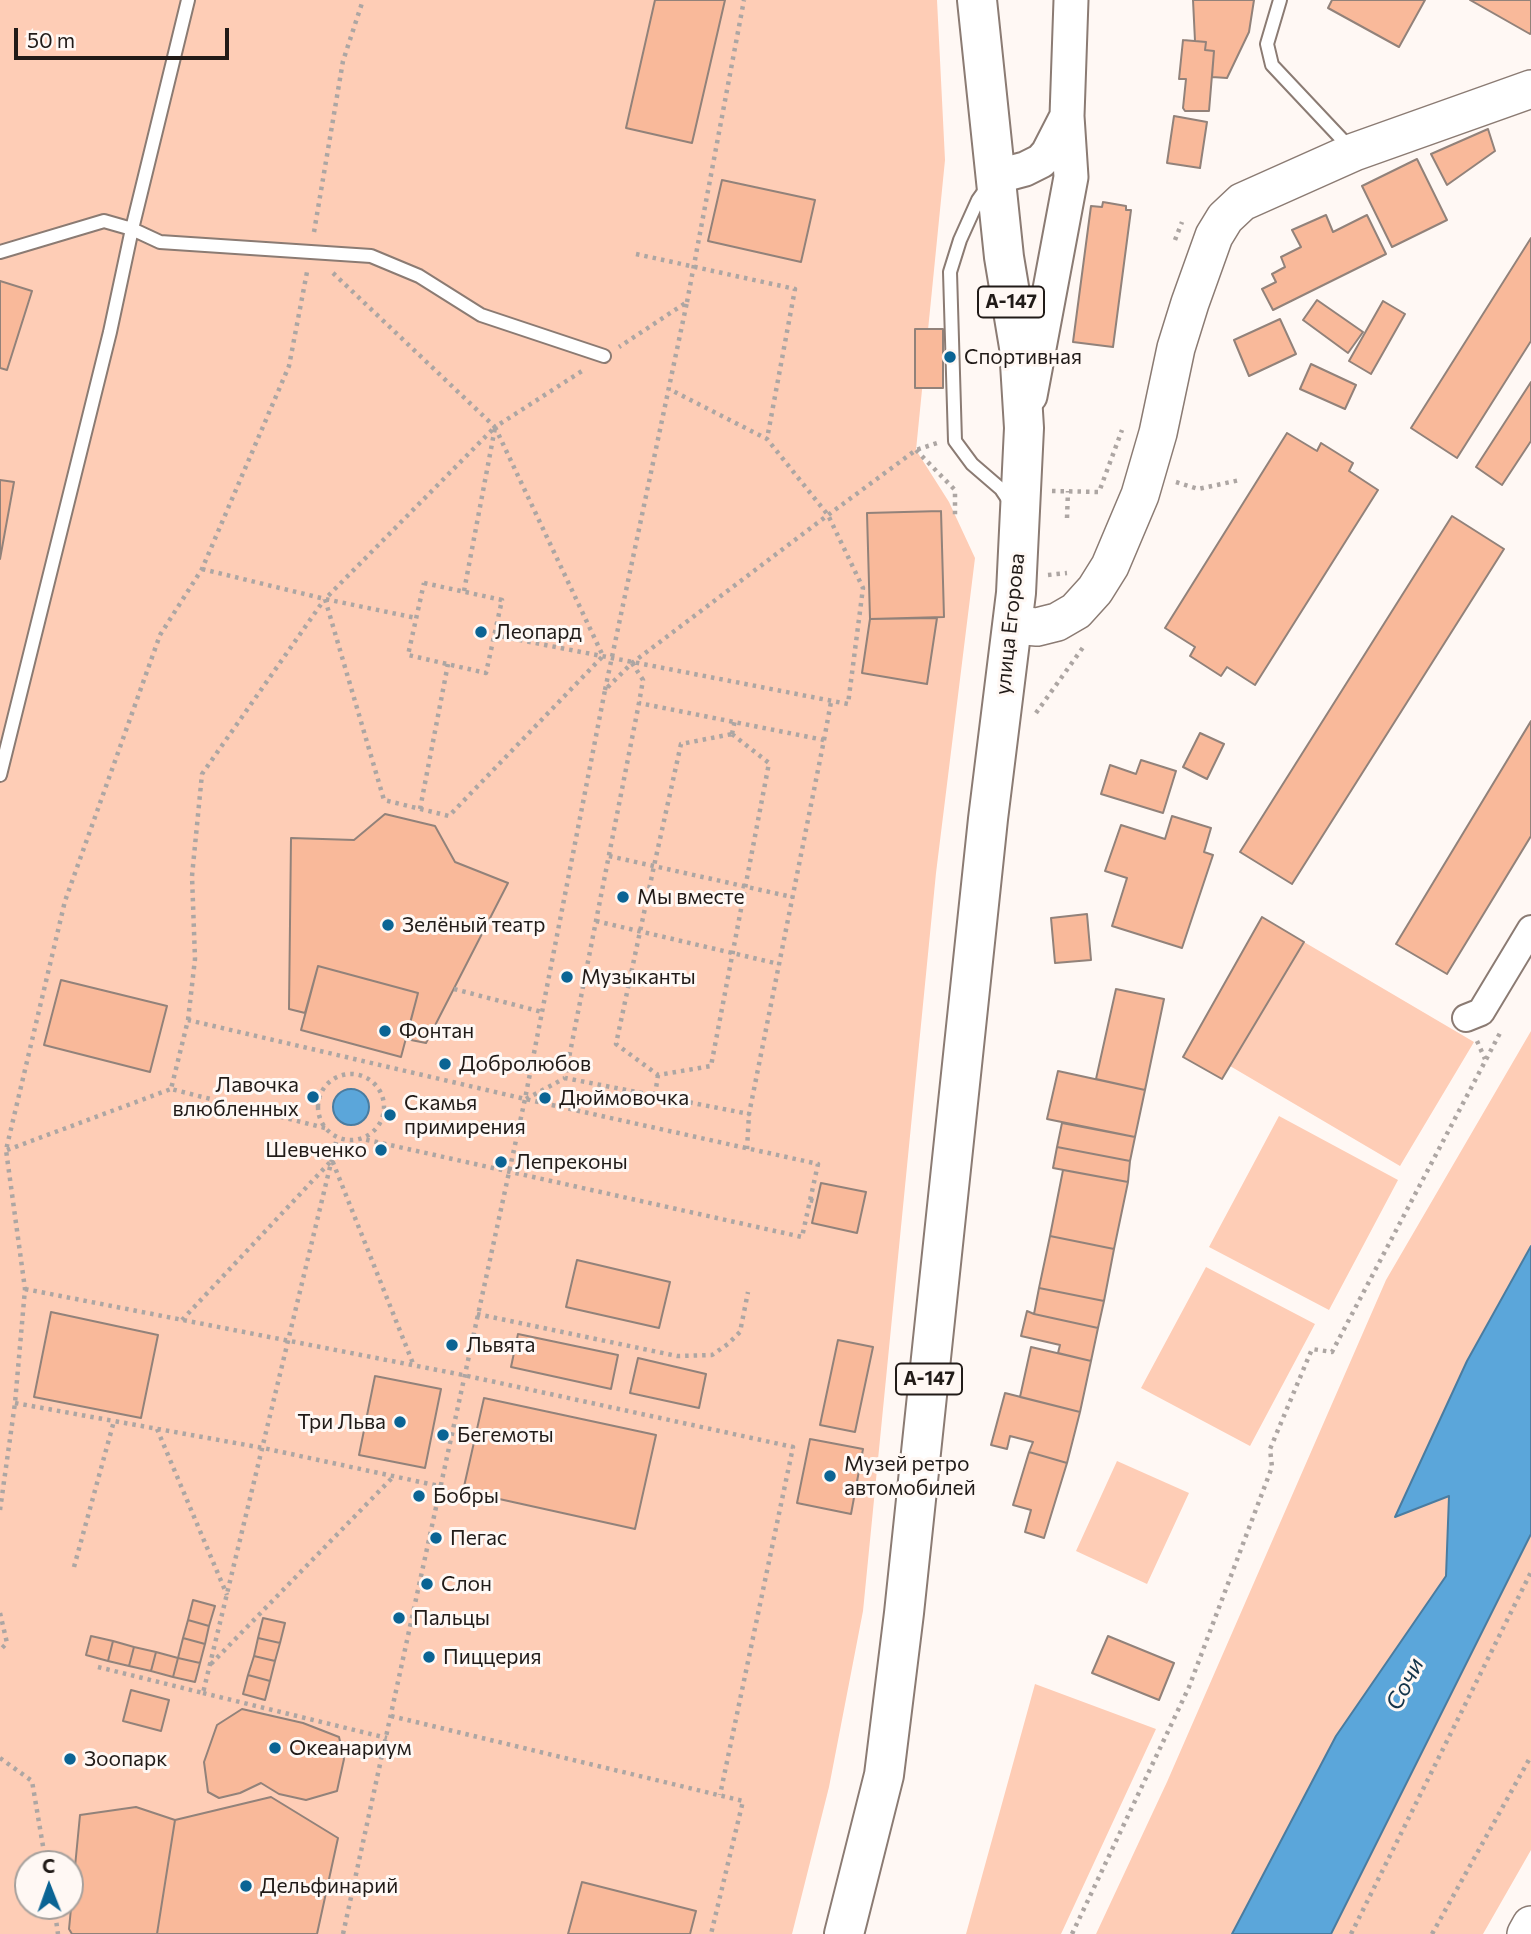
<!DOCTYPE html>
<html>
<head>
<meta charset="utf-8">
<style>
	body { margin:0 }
	#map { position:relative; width:1531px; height:1934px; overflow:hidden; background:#fff8f4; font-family:Commissioner,sans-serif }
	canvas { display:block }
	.north { position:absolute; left:14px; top:1850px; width:70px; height:70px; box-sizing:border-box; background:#fff8f4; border:2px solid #a6a09c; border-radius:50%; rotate:359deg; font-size:19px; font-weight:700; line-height:28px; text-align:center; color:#211b18 }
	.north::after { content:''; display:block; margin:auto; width:24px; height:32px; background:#0b6494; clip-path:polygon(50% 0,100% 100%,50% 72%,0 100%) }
	.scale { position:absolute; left:14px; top:28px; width:215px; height:32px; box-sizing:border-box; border:4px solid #211b18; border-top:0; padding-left:9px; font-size:21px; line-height:24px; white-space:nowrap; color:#211b18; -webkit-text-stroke:5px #fff8f4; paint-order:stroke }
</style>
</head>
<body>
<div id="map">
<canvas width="1531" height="1934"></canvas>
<div class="north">С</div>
<div class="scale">50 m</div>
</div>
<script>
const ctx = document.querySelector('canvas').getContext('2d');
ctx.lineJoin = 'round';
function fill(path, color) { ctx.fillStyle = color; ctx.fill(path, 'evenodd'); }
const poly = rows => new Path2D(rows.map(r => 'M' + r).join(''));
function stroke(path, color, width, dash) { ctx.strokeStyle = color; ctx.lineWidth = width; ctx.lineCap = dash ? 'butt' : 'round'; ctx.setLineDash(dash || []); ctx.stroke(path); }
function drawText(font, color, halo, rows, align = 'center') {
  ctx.font = font + ' Commissioner,sans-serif'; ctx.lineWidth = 6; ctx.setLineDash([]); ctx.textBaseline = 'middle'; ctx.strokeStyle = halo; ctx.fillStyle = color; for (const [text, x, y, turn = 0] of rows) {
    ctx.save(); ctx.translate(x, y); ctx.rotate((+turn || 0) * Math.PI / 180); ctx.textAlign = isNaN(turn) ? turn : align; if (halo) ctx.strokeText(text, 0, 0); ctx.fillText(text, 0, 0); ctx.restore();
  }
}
fill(poly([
	[0,0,937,0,945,160,916,450,949,502,975,558,936,873,863,1611,829,1787,792,1934,0,1934],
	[28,1864,70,1864,70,1906,28,1906],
	[1304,942,1474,1042,1400,1166,1230,1066],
	[1531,1031,1531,1246,1467,1361,1396,1516,1449,1495,1446,1576,1336,1736,1232,1934,1096,1934,1167,1782,1386,1280],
	[1279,1116,1398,1180,1329,1310,1209,1247],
	[1206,1267,1315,1324,1250,1446,1141,1388],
	[1117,1461,1189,1493,1147,1584,1076,1551],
	[1531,1534,1531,1850,1483,1934,1331,1934],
	[1035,1684,1156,1729,1061,1934,966,1934]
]), '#fecdb6');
const water = poly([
	'333 1107a18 18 0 1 1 36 0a18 18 0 1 1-36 0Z',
	[1531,1246,1531,1534,1331,1934,1232,1934,1336,1736,1446,1576,1449,1496,1395,1517,1467,1361,1531,1246]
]);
fill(water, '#5ba6da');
stroke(water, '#4a7ca0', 2);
const building = poly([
	[655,0,725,0,692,143,626,128,655,0],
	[1193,0,1254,0,1249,32,1227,78,1212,77,1214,51,1205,50,1206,42,1195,41,1193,0],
	[1332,0,1425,0,1399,47,1328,8,1332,0],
	[1470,0,1531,0,1531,32,1530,34,1470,0],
	[1183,40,1206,42,1205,50,1214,51,1209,111,1185,111,1183,108,1186,79,1179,79,1183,40],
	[1174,116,1207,122,1200,168,1167,163,1174,116],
	[1488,129,1495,151,1447,185,1431,154,1488,129],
	[1417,159,1447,220,1392,247,1362,186,1417,159],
	[722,180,815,200,801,262,708,241,722,180],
	[1103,202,1126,206,1126,210,1131,210,1113,347,1073,342,1091,206,1102,207,1103,202],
	[1326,215,1333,232,1367,215,1386,254,1273,310,1262,289,1276,282,1272,274,1285,267,1281,257,1301,247,1292,230,1326,215],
	[1531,238,1531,341,1457,458,1411,428,1531,238],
	[0,281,32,291,7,370,0,368,0,281],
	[1317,300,1363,332,1348,353,1303,320,1317,300],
	[1383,301,1405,314,1371,374,1349,361,1383,301],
	[1280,319,1296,354,1249,376,1234,340,1280,319],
	[915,329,943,329,943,388,915,388,915,329],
	[1311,364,1356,385,1345,409,1300,389,1311,364],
	[1531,382,1531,441,1502,485,1476,467,1531,382],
	[1287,433,1317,451,1321,443,1353,463,1349,471,1378,490,1255,685,1227,667,1221,676,1190,656,1195,647,1165,628,1287,433],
	[0,480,14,482,0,559,0,480],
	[941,511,944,617,870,619,867,513,941,511],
	[1452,516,1504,549,1292,884,1240,852,1452,516],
	[937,618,927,684,862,673,870,619,937,618],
	[1531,721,1531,836,1447,974,1396,944,1531,721],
	[1200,733,1224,744,1207,779,1183,767,1200,733],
	[1141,760,1176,771,1163,813,1101,794,1110,765,1136,774,1141,760],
	[385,814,435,826,455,862,508,883,426,1043,406,1039,418,993,318,966,305,1013,289,1009,291,838,354,840,385,814],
	[1172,816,1211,828,1204,852,1213,855,1182,948,1112,926,1127,878,1105,871,1121,825,1165,839,1172,816],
	[1087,914,1091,960,1055,963,1051,918,1087,914],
	[1262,917,1304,942,1222,1079,1183,1057,1262,917],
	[318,966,418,993,401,1057,301,1030,318,966],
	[61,980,167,1006,150,1072,44,1045,61,980],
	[1116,989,1164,999,1145,1090,1096,1079,1116,989],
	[1058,1071,1145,1090,1135,1137,1047,1119,1058,1071],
	[1062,1123,1135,1137,1130,1161,1057,1147,1062,1123],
	[1057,1147,1130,1161,1128,1182,1053,1168,1057,1147],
	[1063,1170,1128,1182,1114,1249,1050,1236,1063,1170],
	[821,1183,866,1192,857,1233,812,1223,821,1183],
	[1050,1236,1114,1249,1104,1301,1039,1288,1050,1236],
	[577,1260,670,1282,659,1328,566,1307,577,1260],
	[1039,1288,1104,1301,1098,1328,1034,1314,1039,1288],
	[1027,1311,1034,1314,1098,1328,1091,1361,1058,1353,1060,1345,1021,1336,1027,1311],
	[51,1312,158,1335,141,1418,34,1397,51,1312],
	[518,1334,618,1355,611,1389,511,1367,518,1334],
	[838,1340,873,1347,855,1432,820,1425,838,1340],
	[1031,1347,1091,1361,1080,1412,1020,1397,1031,1347],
	[638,1358,706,1374,699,1408,630,1393,638,1358],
	[375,1376,441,1389,425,1468,359,1455,375,1376],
	[1005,1393,1080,1412,1067,1463,1029,1452,1033,1442,1010,1436,1007,1449,991,1445,1005,1393],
	[484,1398,656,1435,635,1529,463,1491,484,1398],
	[810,1439,863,1449,851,1514,797,1503,810,1439],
	[1029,1452,1067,1463,1044,1538,1025,1532,1031,1510,1013,1505,1029,1452],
	[193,1600,215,1606,209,1626,188,1620,193,1600],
	[263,1618,285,1623,280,1643,258,1638,263,1618],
	[188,1620,209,1626,205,1644,183,1638,188,1620],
	[91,1636,113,1641,108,1661,86,1655,91,1636],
	[1108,1636,1174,1663,1159,1700,1092,1673,1108,1636],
	[183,1638,205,1644,200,1663,178,1658,183,1638],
	[258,1638,280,1643,275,1661,254,1656,258,1638],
	[113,1641,134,1647,129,1666,108,1661,113,1641],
	[134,1647,156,1652,151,1671,129,1666,134,1647],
	[156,1652,178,1658,173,1677,151,1671,156,1652],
	[254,1656,275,1661,270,1681,248,1675,254,1656],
	[178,1658,200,1663,195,1682,173,1677,178,1658],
	[248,1675,270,1681,265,1700,243,1694,248,1675],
	[131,1690,169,1700,161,1731,123,1721,131,1690],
	[242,1709,303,1723,339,1737,344,1759,337,1791,306,1800,279,1794,261,1783,240,1793,219,1798,208,1792,204,1762,217,1725,242,1709],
	[271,1797,338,1838,317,1934,157,1934,175,1820,271,1797],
	[136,1807,175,1820,157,1934,72,1934,69,1929,80,1815,136,1807],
	[582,1882,696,1911,690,1934,568,1934,582,1882]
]);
fill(building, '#f9b99a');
stroke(building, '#92827a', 2);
const service = poly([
	[188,0,132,229,160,242,371,256,419,276,481,315,604,356],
	[1280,0,1267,44,1272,65,1351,149],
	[988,186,978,200,960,240,950,272,955,441,972,464,1001,489,1011,504],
	[0,252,104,221,132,229,110,332,0,775]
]);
const minor = poly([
	[1466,1018,1481,1012,1531,929]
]);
const tertiary = poly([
	[995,177,1025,169,1041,161,1048,153,1067,116],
	[1030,396,1071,177,1067,116,1071,0]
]);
const secondary = poly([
	[1013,625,1037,627,1057,622,1076,611,1095,590,1110,566,1140,495,1158,433,1176,348,1190,303,1214,236,1225,218,1242,202,1354,152,1531,89],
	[1526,1934,1531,1925]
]);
const primary = poly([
	[844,1934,884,1775,904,1613,988,819,1016,593,1024,428,1019,347,1004,257,977,0]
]);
stroke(service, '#8b7b73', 16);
stroke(minor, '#8b7b73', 30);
stroke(tertiary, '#8b7b73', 37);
stroke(secondary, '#8b7b73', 40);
stroke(primary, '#8b7b73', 42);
stroke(poly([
	[314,232,343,61,363,0],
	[1175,240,1182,222],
	[636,254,795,289,767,439],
	[333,273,495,427,582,371],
	[687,302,744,0],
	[495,427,603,656,449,816,384,800,325,599,495,427],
	[916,450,955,490,955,516],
	[1176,482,1198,489,1240,480],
	[1052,491,1099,492,1122,430],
	[1067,518,1068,491],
	[202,569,325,599,416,618],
	[1048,575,1067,573],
	[424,583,502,600,486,673,408,655,424,583],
	[464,591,495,428],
	[494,635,848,704,863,588,828,515,767,439,669,389],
	[632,663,643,680,639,703,565,1078,749,1114,824,740,639,703],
	[605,690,687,302,619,347],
	[1036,713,1084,646],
	[732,734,769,763,711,1066,658,1075,616,1044,654,866,681,744,732,734],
	[732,734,735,720],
	[824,740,831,702],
	[420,809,448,664],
	[609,856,792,897],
	[596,921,779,964],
	[454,989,542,1012],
	[188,1020,195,959,192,876,202,774,324,600],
	[1477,1041,1485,1059],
	'318 1107a33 33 0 1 1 66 0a33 33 0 1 1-66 0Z',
	[655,1095,658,1075],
	[526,1099,565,1078],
	[325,1128,171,1089,188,1020,525,1099,818,1164,802,1237,363,1139],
	[747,1149,749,1114],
	[7,1150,171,1089],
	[810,1200,817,1202],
	[25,1289,463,1375,793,1447,720,1795],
	[477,1314,677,1356,712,1355,728,1344,740,1332,748,1292],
	[182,1320,332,1160,414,1366],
	[15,1403,114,1421],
	[157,1429,227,1595],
	[0,1510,15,1403,25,1289,6,1150,65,901,160,635,202,569,289,366,307,272],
	[74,1567,114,1421,263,1448,439,1486],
	[0,1613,7,1643,0,1650],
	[211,1664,393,1477],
	[98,1667,203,1693,337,1138],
	[203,1693,387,1738],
	[391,1716,743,1801,711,1934],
	[0,1758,32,1781,46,1864],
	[54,1906,58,1934],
	[343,1934,525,1099,605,690,632,663,828,515,916,450,937,443],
	[1072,1934,1189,1687,1272,1467,1270,1449,1312,1349,1332,1352,1500,1033],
	[1351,1934,1531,1572],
	[1432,1934,1531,1756]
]), '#ada6a3', 4.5, [3.5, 5]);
stroke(service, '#fff', 12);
stroke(minor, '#fff', 26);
stroke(tertiary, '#fff', 33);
stroke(secondary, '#fff', 37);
stroke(primary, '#fff', 38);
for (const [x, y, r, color] of [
	[950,357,7,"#0b6494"],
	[481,632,7,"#0b6494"],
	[623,897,7,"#0b6494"],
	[388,925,7,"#0b6494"],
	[567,977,7,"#0b6494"],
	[385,1031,7,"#0b6494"],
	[445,1064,7,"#0b6494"],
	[313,1097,7,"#0b6494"],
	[545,1098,7,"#0b6494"],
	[390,1115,7,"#0b6494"],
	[381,1150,7,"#0b6494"],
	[501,1162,7,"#0b6494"],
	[452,1345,7,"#0b6494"],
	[400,1422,7,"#0b6494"],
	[443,1435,7,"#0b6494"],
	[830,1476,7,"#0b6494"],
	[419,1496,7,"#0b6494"],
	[436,1538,7,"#0b6494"],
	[427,1584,7,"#0b6494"],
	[399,1618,7,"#0b6494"],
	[429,1657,7,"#0b6494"],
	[275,1748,7,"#0b6494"],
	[70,1759,7,"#0b6494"],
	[246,1886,7,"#0b6494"]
]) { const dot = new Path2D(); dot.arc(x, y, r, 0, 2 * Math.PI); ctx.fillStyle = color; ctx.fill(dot); stroke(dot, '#fff8f4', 2.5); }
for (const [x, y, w] of [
	[1011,302,66],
	[929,1379,66]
]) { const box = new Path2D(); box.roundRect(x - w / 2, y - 15.5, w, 31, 5); ctx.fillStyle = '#fff8f4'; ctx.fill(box); stroke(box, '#211b18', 2); }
drawText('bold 19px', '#211b18', null, [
	["А-147",1011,302],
	["А-147",929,1379]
]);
drawText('21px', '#211b18', '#fff8f4', [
	["Спортивная",964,357],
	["Леопард",495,632],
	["Мы вместе",637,897],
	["Зелёный театр",402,925],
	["Музыканты",581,977],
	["Фонтан",399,1031],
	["Добролюбов",459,1064],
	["Лавочка",299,1085,"right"],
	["влюбленных",299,1109,"right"],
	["Дюймовочка",559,1098],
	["Скамья",404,1103],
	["примирения",404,1127],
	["Шевченко",367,1150,"right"],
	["Лепреконы",515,1162],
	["Львята",466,1345],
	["Три Льва",386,1422,"right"],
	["Бегемоты",457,1435],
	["Музей ретро",844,1464],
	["автомобилей",844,1488],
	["Бобры",433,1496],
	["Пегас",450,1538],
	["Слон",441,1584],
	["Пальцы",413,1618],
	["Пиццерия",443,1657],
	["Океанариум",289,1748],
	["Зоопарк",84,1759],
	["Дельфинарий",260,1886]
], 'left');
drawText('21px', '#211b18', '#fff8f4', [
	["улица Егорова",1010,624,-84]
]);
drawText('italic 23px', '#13344a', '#fff8f4', [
	["Сочи",1405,1684,-63]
]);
</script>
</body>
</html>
